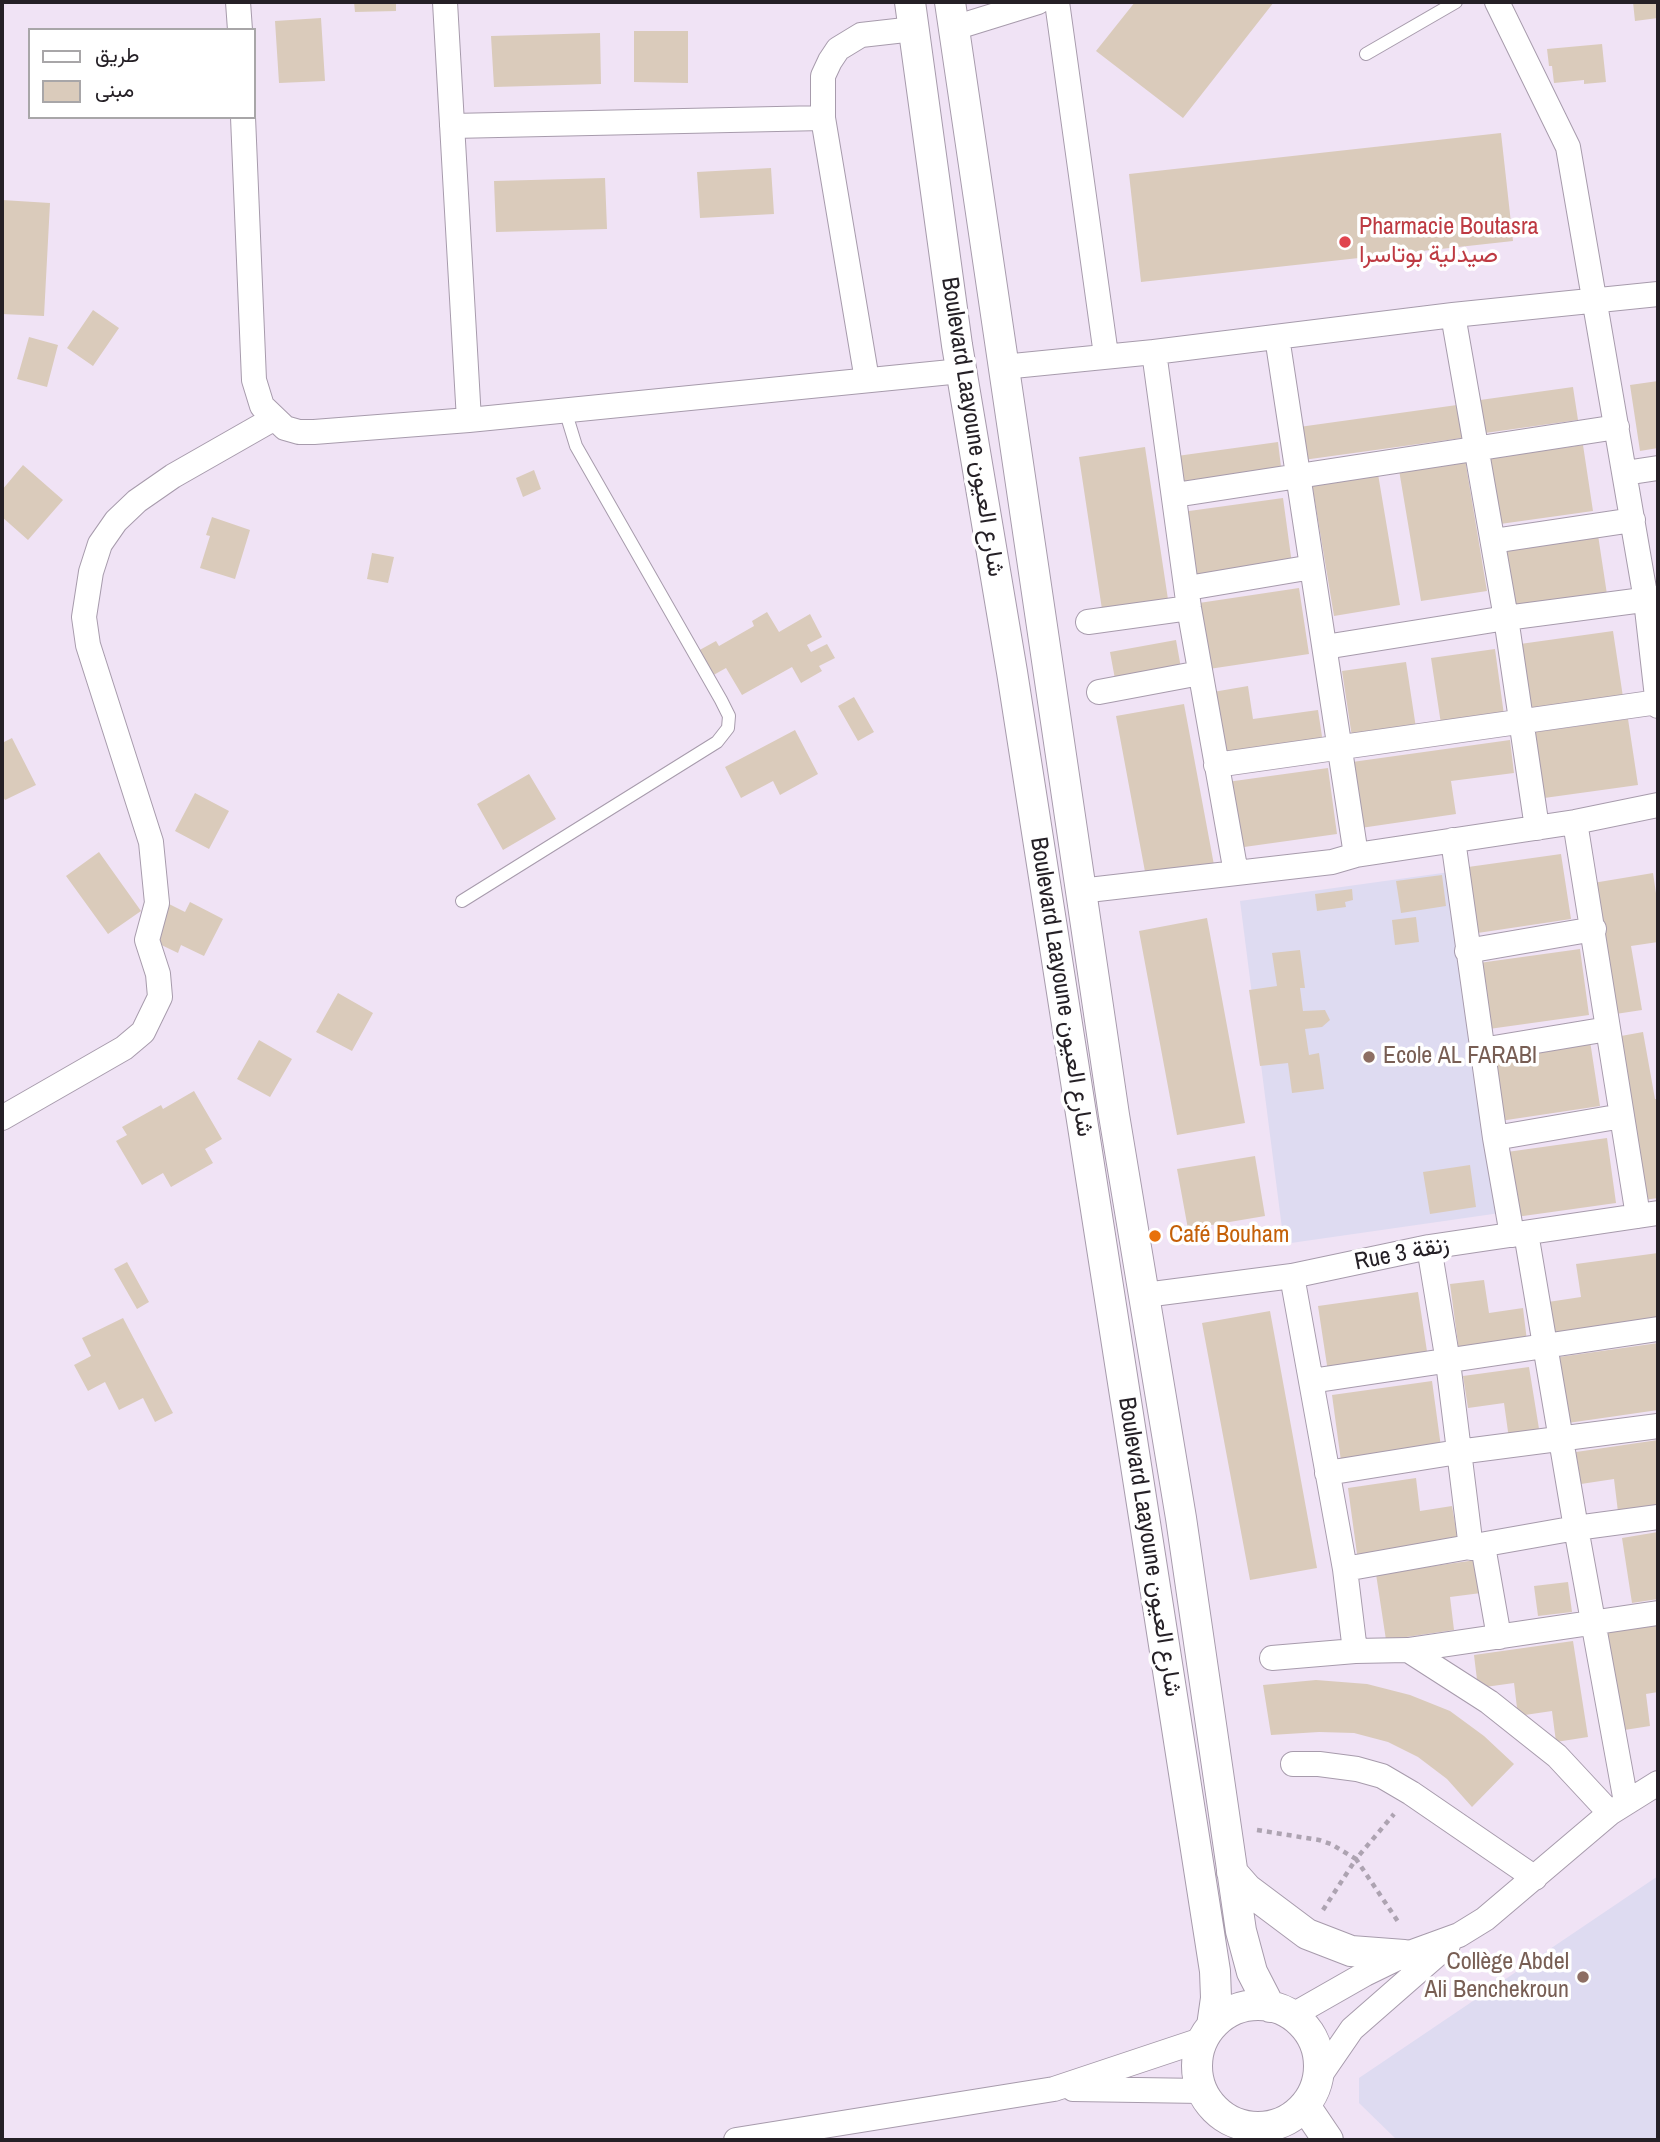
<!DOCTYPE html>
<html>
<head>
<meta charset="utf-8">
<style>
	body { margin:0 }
	#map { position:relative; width:1660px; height:2142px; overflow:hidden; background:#f0e3f5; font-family:"Archivo Narrow",Vazirmatn,sans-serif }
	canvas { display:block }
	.frame { position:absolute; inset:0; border:4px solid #252026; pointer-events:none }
	.legend { position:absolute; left:28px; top:28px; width:228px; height:91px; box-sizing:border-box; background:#fff; border:2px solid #a8a6a8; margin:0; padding:9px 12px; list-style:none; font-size:21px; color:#252026 }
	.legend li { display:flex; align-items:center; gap:14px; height:35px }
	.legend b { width:35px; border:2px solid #a8a6a8 }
</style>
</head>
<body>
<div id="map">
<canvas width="1660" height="2142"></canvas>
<div class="frame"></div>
<ul class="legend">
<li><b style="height:9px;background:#fff"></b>طريق</li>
<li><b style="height:19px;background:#dacbbb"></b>مبنى</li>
</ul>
</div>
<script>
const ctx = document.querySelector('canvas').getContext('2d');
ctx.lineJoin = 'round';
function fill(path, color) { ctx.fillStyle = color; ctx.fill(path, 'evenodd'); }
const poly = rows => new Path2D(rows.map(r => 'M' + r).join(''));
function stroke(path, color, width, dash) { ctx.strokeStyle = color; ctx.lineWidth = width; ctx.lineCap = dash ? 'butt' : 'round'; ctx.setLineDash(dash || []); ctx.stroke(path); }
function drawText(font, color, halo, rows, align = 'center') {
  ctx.font = font + ' "Archivo Narrow",Vazirmatn,sans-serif'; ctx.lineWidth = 7; ctx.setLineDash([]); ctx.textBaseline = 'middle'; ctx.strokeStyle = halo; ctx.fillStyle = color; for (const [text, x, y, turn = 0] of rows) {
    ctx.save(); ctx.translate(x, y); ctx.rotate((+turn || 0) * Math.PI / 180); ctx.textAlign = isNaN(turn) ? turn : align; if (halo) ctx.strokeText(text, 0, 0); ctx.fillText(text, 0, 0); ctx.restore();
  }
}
fill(poly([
	[1450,872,1500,1213,1284,1244,1240,901],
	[1658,1876,1658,2140,1397,2140,1359,2103,1359,2078]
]), '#dedbf1');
fill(poly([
	[354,2,396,2,396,11,355,12],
	[1135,2,1274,2,1183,118,1096,51],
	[1633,2,1658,2,1658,18,1635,21],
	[321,18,325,81,279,83,275,21],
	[634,31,688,31,688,83,634,82],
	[600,33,601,84,494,87,491,36],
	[1602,44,1606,82,1584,84,1584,80,1554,83,1552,66,1549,66,1547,49],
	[1501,133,1513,241,1141,282,1129,174],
	[771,168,774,214,700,218,697,172],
	[605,178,607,229,496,232,494,181],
	[2,200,50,203,44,316,2,314],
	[93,310,119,328,93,366,67,348],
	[29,337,58,345,47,387,17,379],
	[1658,381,1658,448,1640,451,1630,385],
	[1573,387,1578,420,1478,434,1473,401],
	[1457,405,1462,438,1296,461,1292,428],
	[1278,442,1282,475,1182,489,1177,456],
	[1583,445,1593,511,1493,525,1483,459],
	[1145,447,1169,606,1103,616,1079,457],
	[1465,459,1487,591,1421,601,1399,470],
	[23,465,63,500,28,540,2,517,2,490],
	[534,470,541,489,523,497,516,478],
	[1378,474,1400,605,1334,616,1312,484],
	[1283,498,1292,564,1192,578,1182,512],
	[212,517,250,530,235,579,200,568,210,536,206,535],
	[1598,535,1608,601,1507,615,1498,550],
	[372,553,394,557,388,583,367,579],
	[1299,588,1309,654,1209,669,1199,603],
	[767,612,779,632,810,614,822,637,807,645,811,652,827,644,835,658,819,666,822,671,801,683,792,667,742,695,726,668,710,677,696,652,716,641,719,646,754,626,752,621],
	[1613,631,1623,697,1522,711,1513,645],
	[1176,640,1181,668,1115,679,1110,652],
	[1495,649,1504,715,1441,724,1431,658],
	[1406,662,1416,728,1352,737,1342,671],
	[1248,686,1253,719,1318,710,1323,743,1223,757,1213,692],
	[854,697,874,732,858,741,838,706],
	[1184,704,1214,865,1146,877,1116,716],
	[1628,719,1638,785,1537,799,1528,733],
	[795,730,818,774,780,795,773,781,741,798,725,767],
	[12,738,36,785,5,800,2,795,2,743],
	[1510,740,1514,773,1451,781,1456,814,1354,829,1345,763],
	[1328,768,1337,834,1237,848,1227,782],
	[529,774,556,819,503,850,477,804],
	[195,793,229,811,209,849,175,831],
	[99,852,141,911,108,934,66,876],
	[1561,854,1571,919,1471,934,1461,868],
	[1653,873,1658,907,1658,942,1631,946,1642,1010,1609,1015,1587,884],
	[1442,875,1446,906,1401,913,1396,881],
	[1352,889,1353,900,1345,902,1346,907,1317,911,1315,894],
	[190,902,223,919,204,956,181,945,178,953,151,940,169,904,185,912],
	[1416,917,1419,942,1395,945,1392,920],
	[1207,918,1245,1123,1177,1135,1139,931],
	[1580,949,1589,1015,1489,1029,1479,963],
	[1300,950,1305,988,1300,988,1303,1011,1325,1010,1330,1020,1322,1027,1305,1029,1309,1055,1319,1053,1324,1089,1292,1093,1288,1063,1260,1066,1249,990,1277,986,1272,953],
	[338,993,373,1013,352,1051,316,1032],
	[1643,1032,1655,1099,1658,1099,1658,1198,1637,1201,1610,1038],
	[259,1040,292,1059,270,1097,237,1079],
	[1590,1041,1600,1106,1500,1121,1490,1055],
	[194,1091,222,1139,205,1149,213,1163,171,1187,163,1173,142,1185,116,1141,127,1135,122,1127,161,1105,163,1109],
	[1607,1138,1616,1203,1516,1217,1507,1152],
	[1255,1156,1265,1216,1188,1229,1177,1169],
	[1470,1165,1476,1207,1430,1214,1423,1172],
	[1658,1253,1658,1320,1553,1335,1548,1302,1581,1297,1576,1264],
	[127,1262,149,1302,137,1309,114,1269],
	[1484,1280,1489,1313,1523,1308,1527,1341,1459,1351,1450,1284],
	[1418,1292,1428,1358,1328,1372,1318,1306],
	[1270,1311,1317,1568,1250,1580,1202,1323],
	[123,1318,173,1413,155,1422,143,1398,119,1410,105,1382,88,1391,74,1365,91,1356,82,1338],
	[1658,1343,1658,1410,1568,1423,1559,1357],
	[1529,1367,1540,1435,1509,1439,1504,1403,1468,1408,1463,1376],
	[1432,1381,1441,1447,1341,1461,1332,1395],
	[1658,1440,1658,1507,1618,1512,1614,1479,1581,1484,1576,1452],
	[1416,1478,1420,1511,1452,1506,1458,1540,1357,1554,1348,1488],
	[1658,1532,1658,1599,1632,1603,1622,1538],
	[1476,1560,1481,1593,1450,1597,1454,1630,1386,1640,1376,1574],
	[1568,1582,1572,1612,1538,1616,1534,1586],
	[1658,1625,1658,1692,1646,1694,1650,1726,1618,1731,1603,1633],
	[1573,1641,1588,1737,1556,1742,1552,1711,1518,1716,1514,1683,1478,1688,1474,1655],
	[1316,1680,1367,1684,1410,1695,1450,1711,1484,1736,1514,1764,1472,1807,1447,1779,1418,1757,1388,1742,1354,1733,1319,1732,1271,1735,1263,1685]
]), '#dacbbb');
const service = poly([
	[1366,54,1456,2],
	[462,901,717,742,728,728,729,716,721,700,576,446,565,410]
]);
const minor = poly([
	[238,2,240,30],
	[445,2,469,420],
	[1057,2,1106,355],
	[1497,2,1568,147,1646,600,1658,706],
	[954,28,1038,2],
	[243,117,254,380,262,406,285,428,299,432,314,432,469,420,961,371],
	[452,126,823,118],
	[1453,315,1506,618,1537,828],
	[1277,337,1356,855],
	[1154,352,1189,608,1236,873],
	[1003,367,1154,352,1453,315,1658,294],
	[867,380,823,118,823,76,830,61,838,49,861,35,914,29],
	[1625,473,1658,468],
	[1175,495,1617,427],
	[1493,541,1633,520],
	[1188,588,1312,567],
	[1088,622,1189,608],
	[1325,647,1506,618,1658,598],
	[1099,692,1200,673],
	[1216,765,1658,702],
	[1575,822,1638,1216],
	[1453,840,1495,1138,1512,1235],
	[1080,891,1332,862,1356,855,1575,822,1658,805],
	[1467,951,1594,929],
	[1482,1050,1608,1029],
	[2,1118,124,1048,143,1032,160,997,158,974,147,940,157,903,151,842,88,645,84,617,91,572,100,544,116,521,137,501,173,476,273,419],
	[1495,1138,1622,1116],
	[1526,1233,1576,1528,1626,1802],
	[1429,1247,1448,1362,1471,1548],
	[1292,1276,1345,1569,1355,1651],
	[1145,1295,1292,1276,1429,1247,1658,1213],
	[1311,1381,1658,1329],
	[1327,1473,1458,1452,1658,1426],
	[1483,1546,1499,1637],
	[1345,1569,1576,1528,1658,1517],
	[1408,1650,1658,1613],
	[1272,1658,1355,1651,1408,1650,1489,1702,1528,1733,1557,1756,1610,1813],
	[1293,1764,1319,1764,1357,1769,1382,1776,1411,1793,1535,1878],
	[1293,2015,1365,1974,1404,1955,1459,1935,1485,1919,1610,1813,1658,1783],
	[1319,2077,1352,2029,1448,1945],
	[1073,2089,1202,2091],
	[736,2140,1054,2089,1201,2040]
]);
const tertiary = poly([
	[910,2,957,345,1012,672,1215,1971,1216,1998,1212,2026],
	[950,2,1114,1115,1181,1518,1241,1931,1252,1972,1270,2007],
	[1232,1872,1247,1889,1307,1934,1351,1951,1404,1955],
	'1197 2066a61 61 0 1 1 122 0a61 61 0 1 1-122 0Z',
	[1305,2106,1328,2140]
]);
stroke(service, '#a79bac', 14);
stroke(minor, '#a79bac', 26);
stroke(tertiary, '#a79bac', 32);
stroke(poly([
	[1257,1830,1319,1840,1331,1844,1356,1859,1394,1814],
	[1323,1910,1356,1859,1399,1923]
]), '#ada3b1', 4.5, [5, 5]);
stroke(service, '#fff', 12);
stroke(minor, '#fff', 24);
stroke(tertiary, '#fff', 30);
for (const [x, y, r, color] of [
	[1345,242,7,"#e0444e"],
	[1369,1057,7,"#8d6e63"],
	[1155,1236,7,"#e8710a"],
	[1583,1977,7,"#8d6e63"]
]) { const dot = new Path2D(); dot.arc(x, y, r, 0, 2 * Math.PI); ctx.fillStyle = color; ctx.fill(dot); stroke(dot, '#fff', 2.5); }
drawText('24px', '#be3a42', '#fff', [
	["Pharmacie Boutasra",1359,228],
	["صيدلية بوتاسرا",1359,256]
], 'left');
drawText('24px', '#252026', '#fff', [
	["Boulevard Laayoune شارع العيون",972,427,81],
	["Boulevard Laayoune شارع العيون",1061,987,81],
	["Rue 3 زنقة",1402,1254,-11],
	["Boulevard Laayoune شارع العيون",1149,1547,81]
]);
drawText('24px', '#785e54', '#fff', [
	["Ecole AL FARABI",1383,1057],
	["Collège Abdel",1569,1963,"right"],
	["Ali Benchekroun",1569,1991,"right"]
], 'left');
drawText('24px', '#c56008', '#fff', [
	["Café Bouham",1169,1236]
], 'left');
</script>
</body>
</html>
